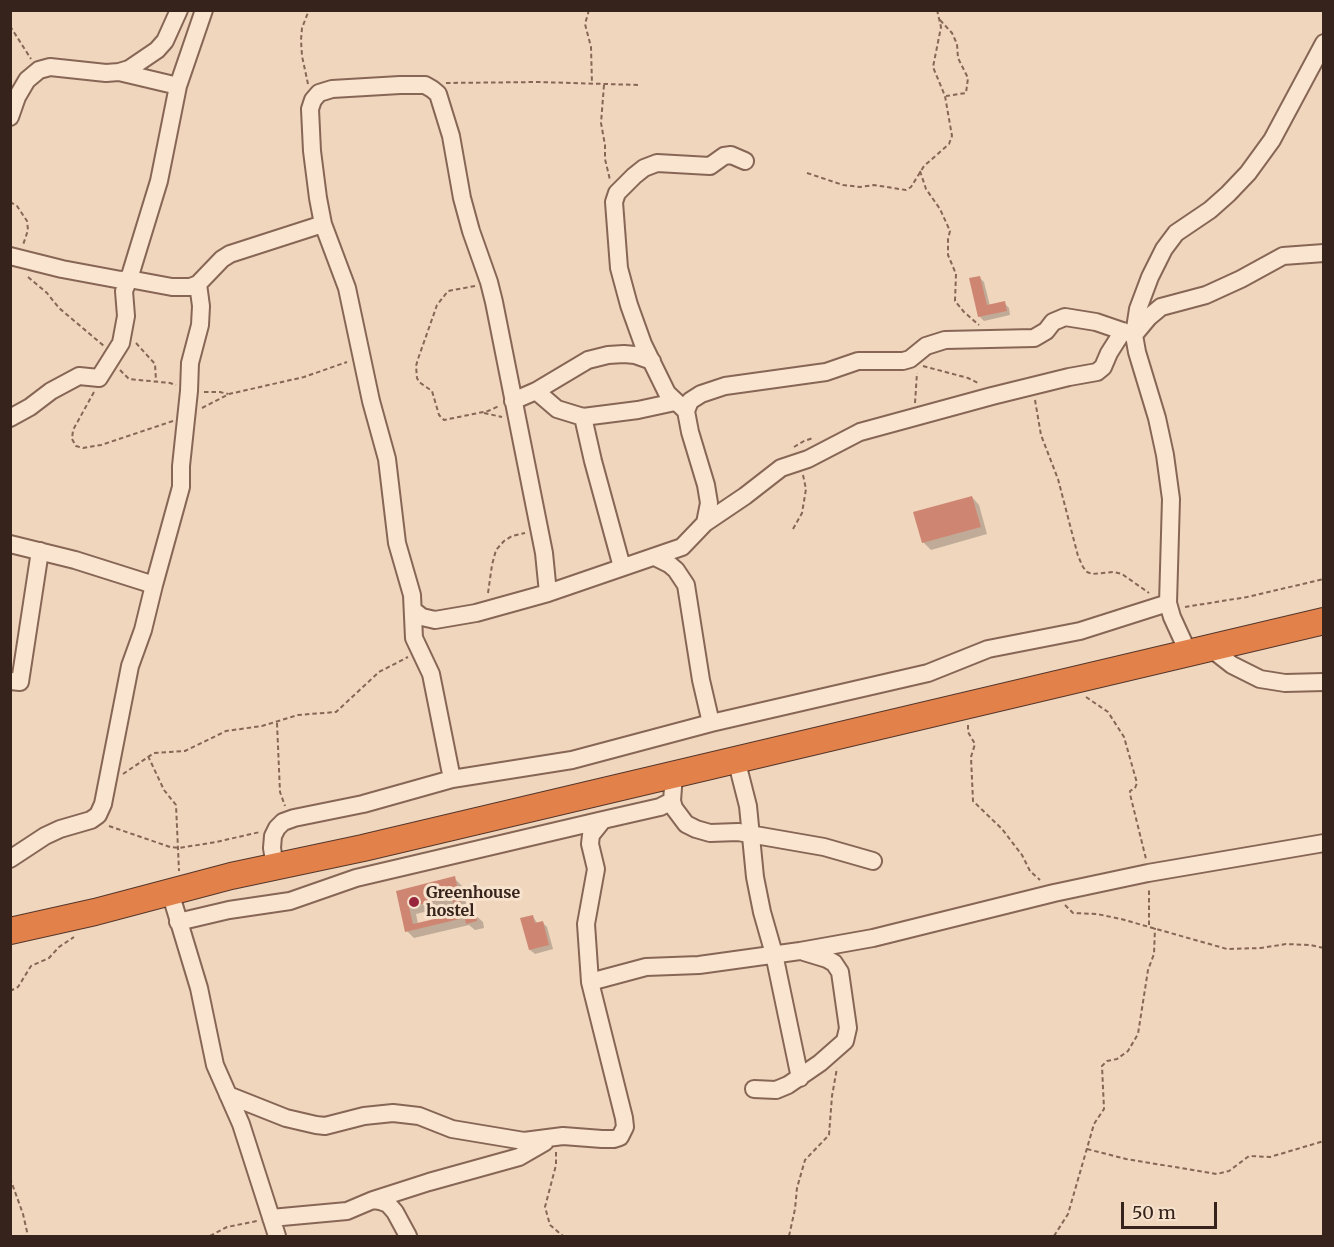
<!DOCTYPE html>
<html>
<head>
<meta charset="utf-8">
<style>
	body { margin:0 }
	#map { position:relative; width:1334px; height:1247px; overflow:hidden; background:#efd6bd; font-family:Merriweather,serif }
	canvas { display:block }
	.frame { position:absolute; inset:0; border:12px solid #36231b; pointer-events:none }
	.scale { position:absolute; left:1121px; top:1202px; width:96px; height:27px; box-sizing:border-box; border:3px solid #36231b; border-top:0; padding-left:8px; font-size:18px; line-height:21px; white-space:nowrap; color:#36231b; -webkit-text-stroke:4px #f6e2cd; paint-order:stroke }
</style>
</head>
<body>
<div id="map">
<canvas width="1334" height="1247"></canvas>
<div class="frame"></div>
<div class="scale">50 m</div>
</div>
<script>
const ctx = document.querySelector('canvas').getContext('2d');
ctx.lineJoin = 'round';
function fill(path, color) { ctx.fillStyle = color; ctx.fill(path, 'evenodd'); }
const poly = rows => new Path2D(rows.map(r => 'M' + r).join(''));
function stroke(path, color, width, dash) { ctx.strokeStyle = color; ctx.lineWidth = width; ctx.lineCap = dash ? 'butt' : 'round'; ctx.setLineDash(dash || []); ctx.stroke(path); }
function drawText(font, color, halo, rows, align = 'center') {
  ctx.font = font + ' Merriweather,serif'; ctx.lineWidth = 6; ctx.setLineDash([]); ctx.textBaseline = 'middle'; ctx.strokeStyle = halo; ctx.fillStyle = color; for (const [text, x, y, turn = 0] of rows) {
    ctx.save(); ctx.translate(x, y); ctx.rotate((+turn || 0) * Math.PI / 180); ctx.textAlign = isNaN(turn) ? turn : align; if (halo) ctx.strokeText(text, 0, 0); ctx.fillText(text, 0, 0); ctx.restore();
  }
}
fill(poly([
	[980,278,984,282,990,306,1004,303,1009,308,1010,315,984,321,979,316],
	[972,497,979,505,987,534,931,550,923,542],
	[454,878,462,886,469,916,475,915,483,922,484,928,475,930,469,925,414,938,407,931,398,892],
	[455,904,458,915,418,924,416,914],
	[533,917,538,924,543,923,547,927,553,949,535,954,530,950]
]), '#0003');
fill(poly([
	[980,276,987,305,1005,301,1007,311,978,317,969,278],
	[972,496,981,527,922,543,913,512],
	[455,876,464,918,405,932,396,891],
	[452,897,456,914,413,924,409,907],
	[476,913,477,921,466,924,464,916],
	[533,915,535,923,543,921,549,945,529,950,520,918]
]), '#ce8672');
const minor = poly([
	[119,72,178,86],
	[10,117,17,97,27,80,39,70,50,67,106,73,119,72,129,69,157,50,165,41,179,10],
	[10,256,62,269,121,280,129,279,172,287,190,287,198,284,222,259,230,254,323,224],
	[536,391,557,409,583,417,638,410,675,402],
	[513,401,536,391,588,360,608,355,624,354,635,355,652,361],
	[686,411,667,393,643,344,629,305,619,268,614,202,617,193,634,176,644,168,657,163,710,166,724,156,731,155,745,161],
	[583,417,593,461,622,567],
	[10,418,30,407,51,391,79,376,99,378,121,343,126,316,124,291,129,279,159,181,178,86,204,10],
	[705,523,745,496,781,468,808,459,860,432,992,396,1069,377,1097,372,1103,367,1109,353,1123,331],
	[10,544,75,560,154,585,143,630,130,666,103,804,98,815,91,820,60,829,45,836,10,859],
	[655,557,669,564,676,570,686,585,701,680,711,723],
	[154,585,181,487,181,466,189,391,190,363,200,325,201,306,198,284],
	[413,610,422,617,435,620,476,613,548,593,682,547,705,523,709,503,706,485,690,432,686,411,690,401,701,394,725,386,826,372,858,361,903,361,910,359,926,346,945,340,1034,338,1046,331,1053,322,1065,317,1096,322,1134,335,1149,317,1161,307,1206,295,1241,279,1283,256,1324,253],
	[1209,647,1232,665,1260,679,1285,683,1324,682],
	[1188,652,1172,617,1168,603,1171,499,1165,455,1157,418,1137,352,1134,335,1138,309,1150,277,1164,249,1176,233,1210,210,1228,194,1248,173,1272,140,1324,43],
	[10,681,20,682,40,551],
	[736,759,748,806,755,877,762,912,774,954,800,1078],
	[674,774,672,801,674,808,686,824,696,829,710,833,738,832,824,847,873,861],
	[452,779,431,674,414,638,412,595,397,543,387,459,371,401,347,288,323,224,318,198,312,151,310,109,313,100,319,93,332,89,400,85,425,85,432,89,438,94,451,136,462,198,471,231,489,282,494,302,544,553,548,593],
	[275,867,272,848,273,836,277,828,283,822,294,818,363,804,452,779,572,760,711,723,928,673,988,649,1080,631,1168,603],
	[170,892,199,988,215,1065,241,1124,277,1236],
	[178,922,229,910,290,901,356,878,603,820],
	[590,982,646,967,699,965,800,951,873,938,1054,893,1148,873,1324,843],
	[754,1089,776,1090,788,1085,820,1063,845,1041,848,1028,840,972,834,963,827,959,804,952],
	[228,1095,286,1118,316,1125,325,1126,364,1116,393,1113,419,1116,452,1129,524,1141,563,1136,602,1139,614,1139,620,1137,625,1127,624,1118,590,982,586,924,596,869,590,844,591,835,603,820,660,807,672,801],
	[373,1200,429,1182,519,1157,545,1142],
	[271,1218,347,1211,373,1200,380,1201,388,1204,395,1212,408,1236]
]);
const highway = poly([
	[10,931,95,912,231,876,363,848,1324,621]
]);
stroke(minor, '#876656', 20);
stroke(highway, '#54362b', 28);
stroke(poly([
	[589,10,585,24,591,47,592,84],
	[940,20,952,33,957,44,958,58,968,78,966,93,946,96],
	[10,26,31,59],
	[446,83,538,82,639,85],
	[308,84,302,56,301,40,302,28,309,10],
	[604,85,601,123,605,145,605,159,610,180],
	[920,171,926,189,940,209,950,231,948,239,948,255,956,274,955,301,964,312,979,325],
	[807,173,843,185,860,187,874,185,906,190,911,187,924,166,949,144,952,136,945,96,933,67,941,27,937,10],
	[10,202,17,206,27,221,28,230,23,245],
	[28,277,47,293,59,308,104,346],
	[475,286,448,291,437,305,418,359,416,366,417,378,419,382,432,391,439,415,444,420,488,411,499,406],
	[136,343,155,364,156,381],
	[923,366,968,378,980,384],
	[120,370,129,379,170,383,176,385],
	[94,392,73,430,72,439,76,446,83,448,101,445,173,421],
	[204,392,220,392,228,394],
	[1035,400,1041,435,1058,479,1078,556,1083,567,1087,572,1092,574,1114,572,1122,574,1149,593],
	[915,403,917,373],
	[202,408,229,394,304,377,347,362],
	[484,413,502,417],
	[794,447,804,441,813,438],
	[793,529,802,513,806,489,803,475],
	[488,593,492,565,496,550,504,541,512,536,525,533],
	[1185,607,1247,597,1324,579],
	[1086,697,1108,712,1124,737,1137,783,1135,788,1130,791,1130,794,1146,859],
	[277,723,280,792,285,806],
	[968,725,968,732,975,744,971,757,973,801,1002,829,1022,855,1030,871,1040,880],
	[148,756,164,790,176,805,179,871],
	[123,774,154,753,185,751,226,731,262,726,298,715,336,712,379,672,408,657],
	[109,826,170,847,179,848,216,842,260,832],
	[1065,905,1073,913,1097,914,1121,919,1227,949,1261,948,1286,944,1310,945,1324,948],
	[1149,925,1149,889],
	[10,991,18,987,31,966,49,958,59,947,74,937],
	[1087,1149,1126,1159,1217,1174,1229,1171,1249,1156,1270,1157,1324,1141],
	[556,1152,556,1165,545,1207,550,1225,563,1236],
	[10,1178,23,1214,28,1236],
	[210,1236,227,1227,257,1221],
	[789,1236,795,1209,797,1188,805,1160,829,1135,832,1096,837,1068],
	[1054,1236,1068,1214,1094,1124,1104,1109,1102,1066,1107,1061,1117,1059,1128,1051,1138,1034,1148,970,1154,954,1155,928]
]), '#876656', 2, [4.5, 3]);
stroke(minor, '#f9e5d0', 16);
stroke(highway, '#e2814a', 26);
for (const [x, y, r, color] of [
	[414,902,6,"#97253c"]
]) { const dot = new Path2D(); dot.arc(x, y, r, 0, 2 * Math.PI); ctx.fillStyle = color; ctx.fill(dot); stroke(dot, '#f6e2cd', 2); }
drawText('bold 16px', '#36231b', '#f6e2cd', [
	["Greenhouse",426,893],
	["hostel",426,911]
], 'left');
</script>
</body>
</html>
